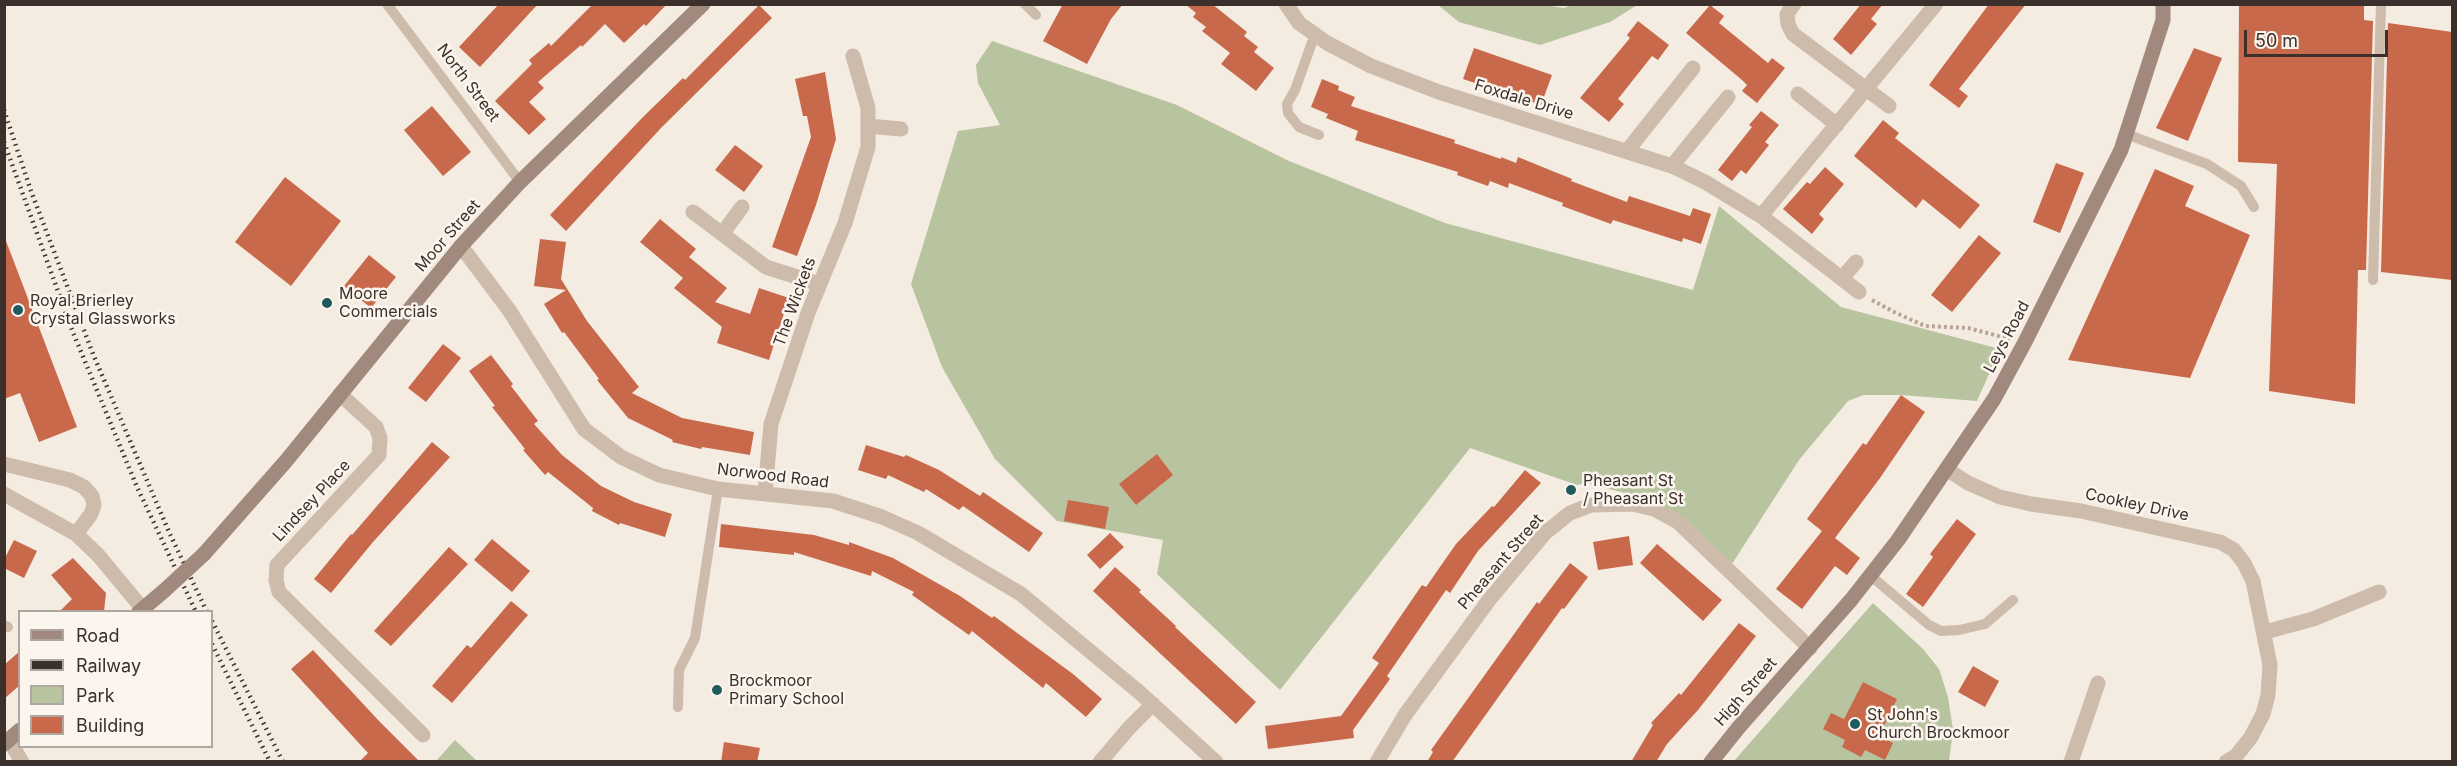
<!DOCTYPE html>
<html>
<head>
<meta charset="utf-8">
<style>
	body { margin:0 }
	#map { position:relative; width:2457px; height:766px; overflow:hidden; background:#f4ebe1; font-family:Inter,sans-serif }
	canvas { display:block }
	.frame { position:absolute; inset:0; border:6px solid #3b302b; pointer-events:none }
	.legend { position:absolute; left:18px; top:610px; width:195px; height:138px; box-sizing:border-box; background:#fbf5ee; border:2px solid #aea6a0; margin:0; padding:8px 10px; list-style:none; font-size:18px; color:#3b302b }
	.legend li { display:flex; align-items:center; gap:12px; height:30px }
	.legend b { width:30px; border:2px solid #aea6a0 }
	.scale { position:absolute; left:2244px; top:30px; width:144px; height:27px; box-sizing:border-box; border:3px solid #3b302b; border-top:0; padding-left:8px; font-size:18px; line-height:21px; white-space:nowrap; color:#3b302b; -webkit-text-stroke:4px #fbf5ee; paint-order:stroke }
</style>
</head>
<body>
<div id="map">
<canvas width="2457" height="766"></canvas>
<div class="frame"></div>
<ul class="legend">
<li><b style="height:8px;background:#a18a7d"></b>Road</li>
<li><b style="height:8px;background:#3b302b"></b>Railway</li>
<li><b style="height:16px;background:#b8c4a0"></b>Park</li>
<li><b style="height:16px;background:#c8694b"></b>Building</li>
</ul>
<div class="scale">50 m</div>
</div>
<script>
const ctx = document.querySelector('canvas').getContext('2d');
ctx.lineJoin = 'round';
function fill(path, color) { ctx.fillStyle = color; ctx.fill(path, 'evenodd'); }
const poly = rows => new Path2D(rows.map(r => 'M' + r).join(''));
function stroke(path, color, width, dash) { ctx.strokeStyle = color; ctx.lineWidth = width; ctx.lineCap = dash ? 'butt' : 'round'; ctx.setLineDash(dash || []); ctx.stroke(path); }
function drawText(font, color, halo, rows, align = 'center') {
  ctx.font = font + ' Inter,sans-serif'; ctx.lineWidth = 5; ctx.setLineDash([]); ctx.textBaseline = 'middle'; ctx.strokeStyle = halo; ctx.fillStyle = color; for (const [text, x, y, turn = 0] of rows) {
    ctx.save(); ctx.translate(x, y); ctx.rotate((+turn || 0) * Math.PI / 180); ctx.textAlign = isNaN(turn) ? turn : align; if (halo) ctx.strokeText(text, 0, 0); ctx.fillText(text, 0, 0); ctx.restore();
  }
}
fill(poly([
	[1545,5,1564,8,1574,4,1637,5,1610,22,1540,45,1459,22,1438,5],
	[992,41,1177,105,1289,161,1445,223,1693,290,1719,206,1841,307,2000,349,1977,401,1901,395,1864,395,1848,401,1799,460,1730,567,1679,514,1651,500,1587,483,1577,485,1470,448,1280,690,1157,574,1163,540,1057,521,995,459,942,367,911,284,958,131,1000,125,978,83,976,65],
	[1873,603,1923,649,1939,669,1948,697,1953,730,1949,761,1733,762],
	[455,740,477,761,436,761]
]), '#b8c4a0');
fill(poly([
	[499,4,538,4,480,67,459,47],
	[593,4,667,4,646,26,644,24,624,43,605,24,582,47,581,45,538,82,544,88,529,102,546,119,529,135,495,101,532,64,529,60,549,43,551,46],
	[1063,4,1123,4,1111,19,1087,64,1043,41],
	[1185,4,1212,4,1247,32,1244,36,1258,47,1254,52,1274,68,1256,91,1221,64,1230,53,1202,31,1206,27,1193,17,1196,13],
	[1861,4,1883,4,1871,19,1877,24,1851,55,1833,39],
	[1989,4,2026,4,1959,89,1968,96,1959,108,1929,85],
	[2239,4,2364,4,2364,20,2373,21,2366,270,2358,270,2355,404,2269,391,2277,164,2238,162],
	[759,5,772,18,661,128,566,231,550,215,643,117,683,78,685,80],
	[1710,5,1724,16,1719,23,1768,63,1772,58,1785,68,1757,103,1742,91,1747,85,1742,80,1686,33],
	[1638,21,1669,45,1658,60,1652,56,1618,99,1624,104,1609,122,1580,98,1630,38,1627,35],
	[2388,23,2452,32,2452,280,2381,272],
	[1474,48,1552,75,1541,105,1463,79],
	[2194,48,2222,58,2188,141,2156,128],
	[825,72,836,139,816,205,797,256,772,247,811,137,807,116,803,116,795,79],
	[1322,79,1339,86,1338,90,1355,97,1351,106,1455,140,1454,143,1501,159,1501,157,1516,163,1518,157,1572,179,1571,181,1627,202,1629,196,1690,216,1693,208,1711,214,1701,244,1683,238,1682,242,1613,220,1611,224,1562,206,1563,203,1509,183,1508,188,1490,181,1488,186,1457,175,1458,172,1355,140,1358,131,1326,118,1328,114,1311,107],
	[432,106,471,152,443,176,404,130],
	[1761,111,1779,125,1765,142,1769,145,1746,174,1741,170,1732,181,1718,170,1752,127,1749,125],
	[1883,120,1899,133,1895,138,1980,205,1960,229,1923,199,1916,208,1854,156],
	[735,145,763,166,744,192,715,170],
	[2056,163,2084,173,2060,233,2033,222],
	[1825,167,1844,184,1819,214,1824,219,1812,234,1783,209,1807,182,1810,184],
	[2155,169,2194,186,2185,206,2250,235,2190,378,2068,360],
	[285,177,341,221,291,286,235,242],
	[660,219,696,249,689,257,727,288,715,302,750,314,759,288,789,298,769,360,717,343,722,327,674,288,683,278,640,242],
	[1979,235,2001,253,1952,312,1931,295],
	[540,239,566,242,561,279,587,321,639,387,632,393,682,418,754,432,750,455,702,447,701,449,672,442,673,440,628,418,597,380,599,379,564,332,562,333,544,304,566,290,534,286],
	[6,241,77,427,39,442,20,393,4,399],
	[369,255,396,277,371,308,344,286],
	[443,344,461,358,426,402,408,388],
	[491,355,513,384,511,386,538,421,534,424,562,455,601,486,634,502,672,514,665,537,620,523,619,525,592,511,593,508,548,472,545,475,523,450,525,449,492,407,495,406,469,371],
	[1901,395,1925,412,1880,478,1835,538,1860,558,1847,575,1835,566,1802,609,1776,589,1822,531,1807,519,1863,443,1866,445],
	[432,442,450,457,373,542,331,593,314,579,351,534,352,535],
	[866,445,904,457,906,455,939,470,980,496,983,492,1043,533,1029,552,963,506,959,510,926,489,924,492,888,475,886,479,858,470],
	[1157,454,1173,475,1136,505,1119,484],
	[1525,470,1541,483,1478,551,1450,593,1446,590,1387,676,1390,679,1353,730,1354,738,1268,749,1265,726,1341,716,1379,663,1372,658,1422,585,1426,587,1456,544,1492,506,1494,507],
	[1068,500,1109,507,1105,529,1064,521],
	[1957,519,1976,534,1923,607,1906,594,1933,557,1930,554],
	[721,524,814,535,849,545,849,542,893,558,960,596,992,618,994,616,1073,674,1102,699,1086,717,1046,683,1043,688,972,631,969,635,912,595,914,592,872,571,871,576,794,552,794,555,719,547],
	[1110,533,1124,547,1100,569,1087,555],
	[1629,536,1633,565,1598,570,1593,542],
	[492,539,530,571,512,592,474,560],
	[14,540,37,551,24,578,4,568,4,560],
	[1657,544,1722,600,1703,621,1640,563],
	[449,547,468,564,391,646,374,631],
	[73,558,106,593,104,612,59,612,72,599,51,575],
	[1570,563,1588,577,1564,609,1562,608,1452,762,1427,762,1433,752,1431,750,1537,602,1539,604],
	[1115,567,1141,590,1139,592,1176,626,1175,627,1256,702,1236,724,1093,591],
	[511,601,528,615,452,703,432,686,467,645,471,648],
	[1739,623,1756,636,1731,668,1698,710,1667,744,1656,762,1631,762,1653,725,1651,723,1679,693,1681,695],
	[313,650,379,721,420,762,359,762,368,753,291,669],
	[20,651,20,685,4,699,4,665],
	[1973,666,1999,681,1985,707,1958,692],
	[1863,682,1897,699,1879,736,1893,743,1885,760,1865,750,1861,757,1842,747,1845,740,1823,729,1831,713,1844,719],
	[724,742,760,748,757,762,721,762]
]), '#c8694b');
stroke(poly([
	[1872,300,1894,312,1925,326,1968,328,2010,339]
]), '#b9a596', 4, [3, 3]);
stroke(poly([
	[387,4,520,182],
	[1025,4,1036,15],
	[1315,34,1295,90,1287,104,1288,113,1299,127,1319,135],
	[2126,134,2207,164,2241,186,2254,207],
	[2373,280,2381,4],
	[1871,576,1929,625,1941,631,1959,630,1985,624,2013,600],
	[4,625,8,627],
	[678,707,679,670,695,638,718,489]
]), '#cdbbac', 10);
stroke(poly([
	[1286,4,1299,23,1327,43,1371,66,1439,92,1672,166,1705,182,1761,216,1859,292],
	[1794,4,1787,14,1788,24,1793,34,1889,106],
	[1798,94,1837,125],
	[868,126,901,129],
	[1627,151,1693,68],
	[1672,166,1728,97],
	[693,212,766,267,819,284],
	[1761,216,1936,4],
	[722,234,742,207],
	[461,246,509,310,584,429,621,457,659,475,718,489,833,501,882,517,918,533,1021,594,1139,692,1216,762],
	[1842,278,1856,262],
	[340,394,376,427,380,438,379,455,277,565,276,580,279,592,423,735],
	[4,464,70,480,84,487,92,496,94,505,91,514,76,534],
	[1948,470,1968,483,2000,497,2031,504,2081,511,2220,542,2234,550,2244,563,2253,581,2270,665,2268,695,2263,714,2251,737,2236,756,2226,762],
	[765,493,771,424,808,313,845,223,868,147,868,108,853,56],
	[4,494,76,534,98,555,142,608],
	[2265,632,2313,619,2379,592],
	[9,740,22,762],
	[1100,762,1129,728,1153,704],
	[1377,762,1405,715,1489,600,1545,533,1570,513,1591,505,1632,504,1654,509,1678,522,1810,648],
	[2071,762,2098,683]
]), '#cdbbac', 15);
stroke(poly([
	[204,554,286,461,461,246,520,182,703,4],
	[139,612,165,590],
	[4,744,20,730],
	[1711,762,1739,727,1851,600,1898,540,1994,399,2025,342,2121,150,2163,20,2163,4]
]), '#a18a7d', 15);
stroke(poly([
	[4,110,31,191,93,354,169,532,207,612],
	[4,142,72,330,137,487,196,612],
	[212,621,283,762],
	[212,644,270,762]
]), '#3b302b', 4.5, [1.5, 4.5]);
stroke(poly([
	[165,590,204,554]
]), '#a18a7d', 15);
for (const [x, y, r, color] of [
	[327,303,6,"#1f5a5e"],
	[18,310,6,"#1f5a5e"],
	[1571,490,6,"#1f5a5e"],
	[717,690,6,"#1f5a5e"],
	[1855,724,6,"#1f5a5e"]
]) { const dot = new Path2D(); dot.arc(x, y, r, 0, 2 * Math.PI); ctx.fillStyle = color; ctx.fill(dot); stroke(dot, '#fbf5ee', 2); }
drawText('16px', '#3b302b', '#fbf5ee', [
	["North Street",468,83,53],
	["Foxdale Drive",1524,100,17],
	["Moor Street",448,236,-49],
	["The Wickets",795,302,-70],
	["Leys Road",2007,337,-62],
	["Norwood Road",773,476,7],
	["Lindsey Place",312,501,-47],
	["Cookley Drive",2137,505,12],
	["Pheasant Street",1501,562,-49],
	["High Street",1746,692,-49]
]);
drawText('16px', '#3b302b', '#fbf5ee', [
	["Moore",339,294],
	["Commercials",339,312],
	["Royal Brierley",30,301],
	["Crystal Glassworks",30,319],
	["Pheasant St",1583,481],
	["/ Pheasant St",1583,499],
	["Brockmoor",729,681],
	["Primary School",729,699],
	["St John's",1867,715],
	["Church Brockmoor",1867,733]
], 'left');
</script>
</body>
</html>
